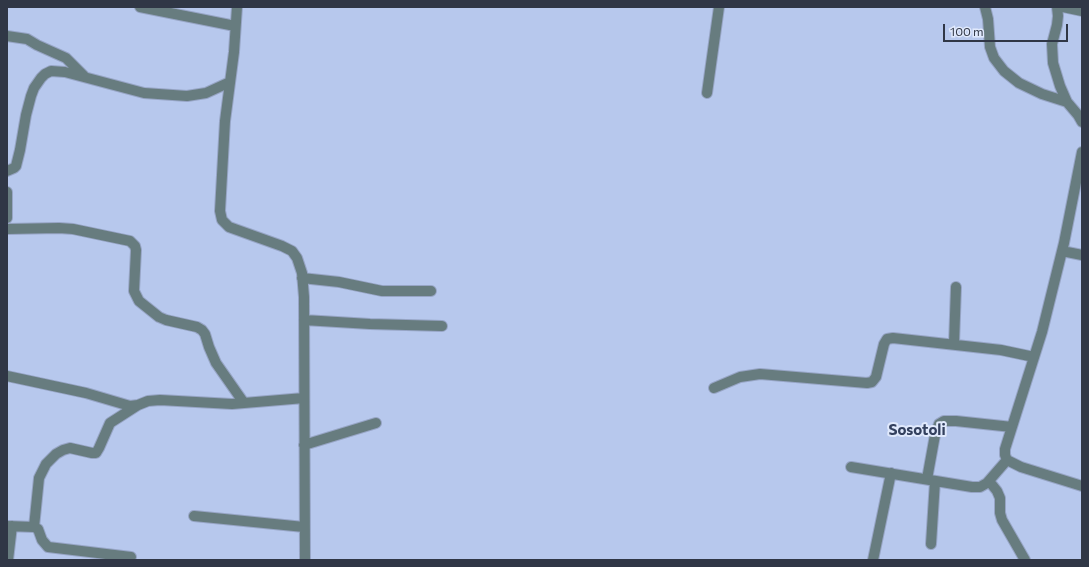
<!DOCTYPE html>
<html>
<head>
<meta charset="utf-8">
<style>
	body { margin:0 }
	#map { position:relative; width:1089px; height:567px; overflow:hidden; background:#b7c8ed; font-family:Commissioner,sans-serif }
	canvas { display:block }
	.frame { position:absolute; inset:0; border:8px solid #303746; pointer-events:none }
	.scale { position:absolute; left:943px; top:24px; width:125px; height:18px; box-sizing:border-box; border:2px solid #303746; border-top:0; padding-left:5px; font-size:12px; line-height:14px; white-space:nowrap; color:#303746; -webkit-text-stroke:3px #e0e9fc; paint-order:stroke }
</style>
</head>
<body>
<div id="map">
<canvas width="1089" height="567"></canvas>
<div class="frame"></div>
<div class="scale">100 m</div>
</div>
<script>
const ctx = document.querySelector('canvas').getContext('2d');
ctx.lineJoin = 'round';
const poly = rows => new Path2D(rows.map(r => 'M' + r).join(''));
function stroke(path, color, width, dash) { ctx.strokeStyle = color; ctx.lineWidth = width; ctx.lineCap = dash ? 'butt' : 'round'; ctx.setLineDash(dash || []); ctx.stroke(path); }
function drawText(font, color, halo, rows, align = 'center') {
  ctx.font = font + ' Commissioner,sans-serif'; ctx.lineWidth = 4; ctx.setLineDash([]); ctx.textBaseline = 'middle'; ctx.strokeStyle = halo; ctx.fillStyle = color; for (const [text, x, y, turn = 0] of rows) {
    ctx.save(); ctx.translate(x, y); ctx.rotate((+turn || 0) * Math.PI / 180); ctx.textAlign = isNaN(turn) ? turn : align; if (halo) ctx.strokeText(text, 0, 0); ctx.fillText(text, 0, 0); ctx.restore();
  }
}
const minor = poly([
	[140,7,235,26],
	[237,7,234,52,225,121,220,211,222,220,229,227,282,246,292,251,297,258,302,273,304,297,305,560],
	[985,7,988,19,990,47,994,58,1004,71,1019,83,1042,94,1067,102],
	[1057,7,1058,16,1057,25,1052,44,1053,63,1060,86,1067,102,1078,115,1082,122],
	[1063,7,1082,11],
	[7,36,27,39,37,45,66,58,84,76],
	[707,93,719,7],
	[1082,152,1064,243,1042,332,1005,449,1005,455,1007,460,1021,467,1082,486],
	[7,171,14,168,16,166,20,150,26,115,31,96,34,88,41,78,45,74,51,71,65,72,144,93,187,96,206,93,230,82],
	[7,192,7,218],
	[7,229,59,228,73,229,130,241,135,246,136,250,134,291,139,301,159,317,166,320,197,327,202,330,205,334,209,347,216,363,244,403],
	[1062,251,1082,255],
	[302,278,339,282,382,291,431,291],
	[304,320,370,324,442,326],
	[954,344,956,287],
	[7,376,86,393,130,406,138,405,148,401,160,400,232,404,304,398],
	[714,388,740,377,760,374,867,383,872,382,876,377,884,344,887,339,893,338,1001,350,1034,357],
	[304,445,376,423],
	[851,467,972,487,980,487,987,483,1007,460],
	[927,479,935,435,939,424,944,421,956,421,1012,427],
	[989,481,997,491,1000,498,1000,513,1002,520,1025,560],
	[194,516,304,527],
	[7,526,34,527,38,529,42,540,48,547,131,557],
	[34,527,39,478,46,464,56,454,63,450,70,448,92,453,96,453,99,448,110,423,138,405],
	[931,544,935,481],
	[8,560,12,526],
	[873,560,891,473]
]);
stroke(minor, '#97a5c5', 12);
stroke(minor, '#677c7f', 10);
drawText('bold 15px', '#33405e', '#e0e9fc', [
	["Sosotoli",917,430]
]);
</script>
</body>
</html>
